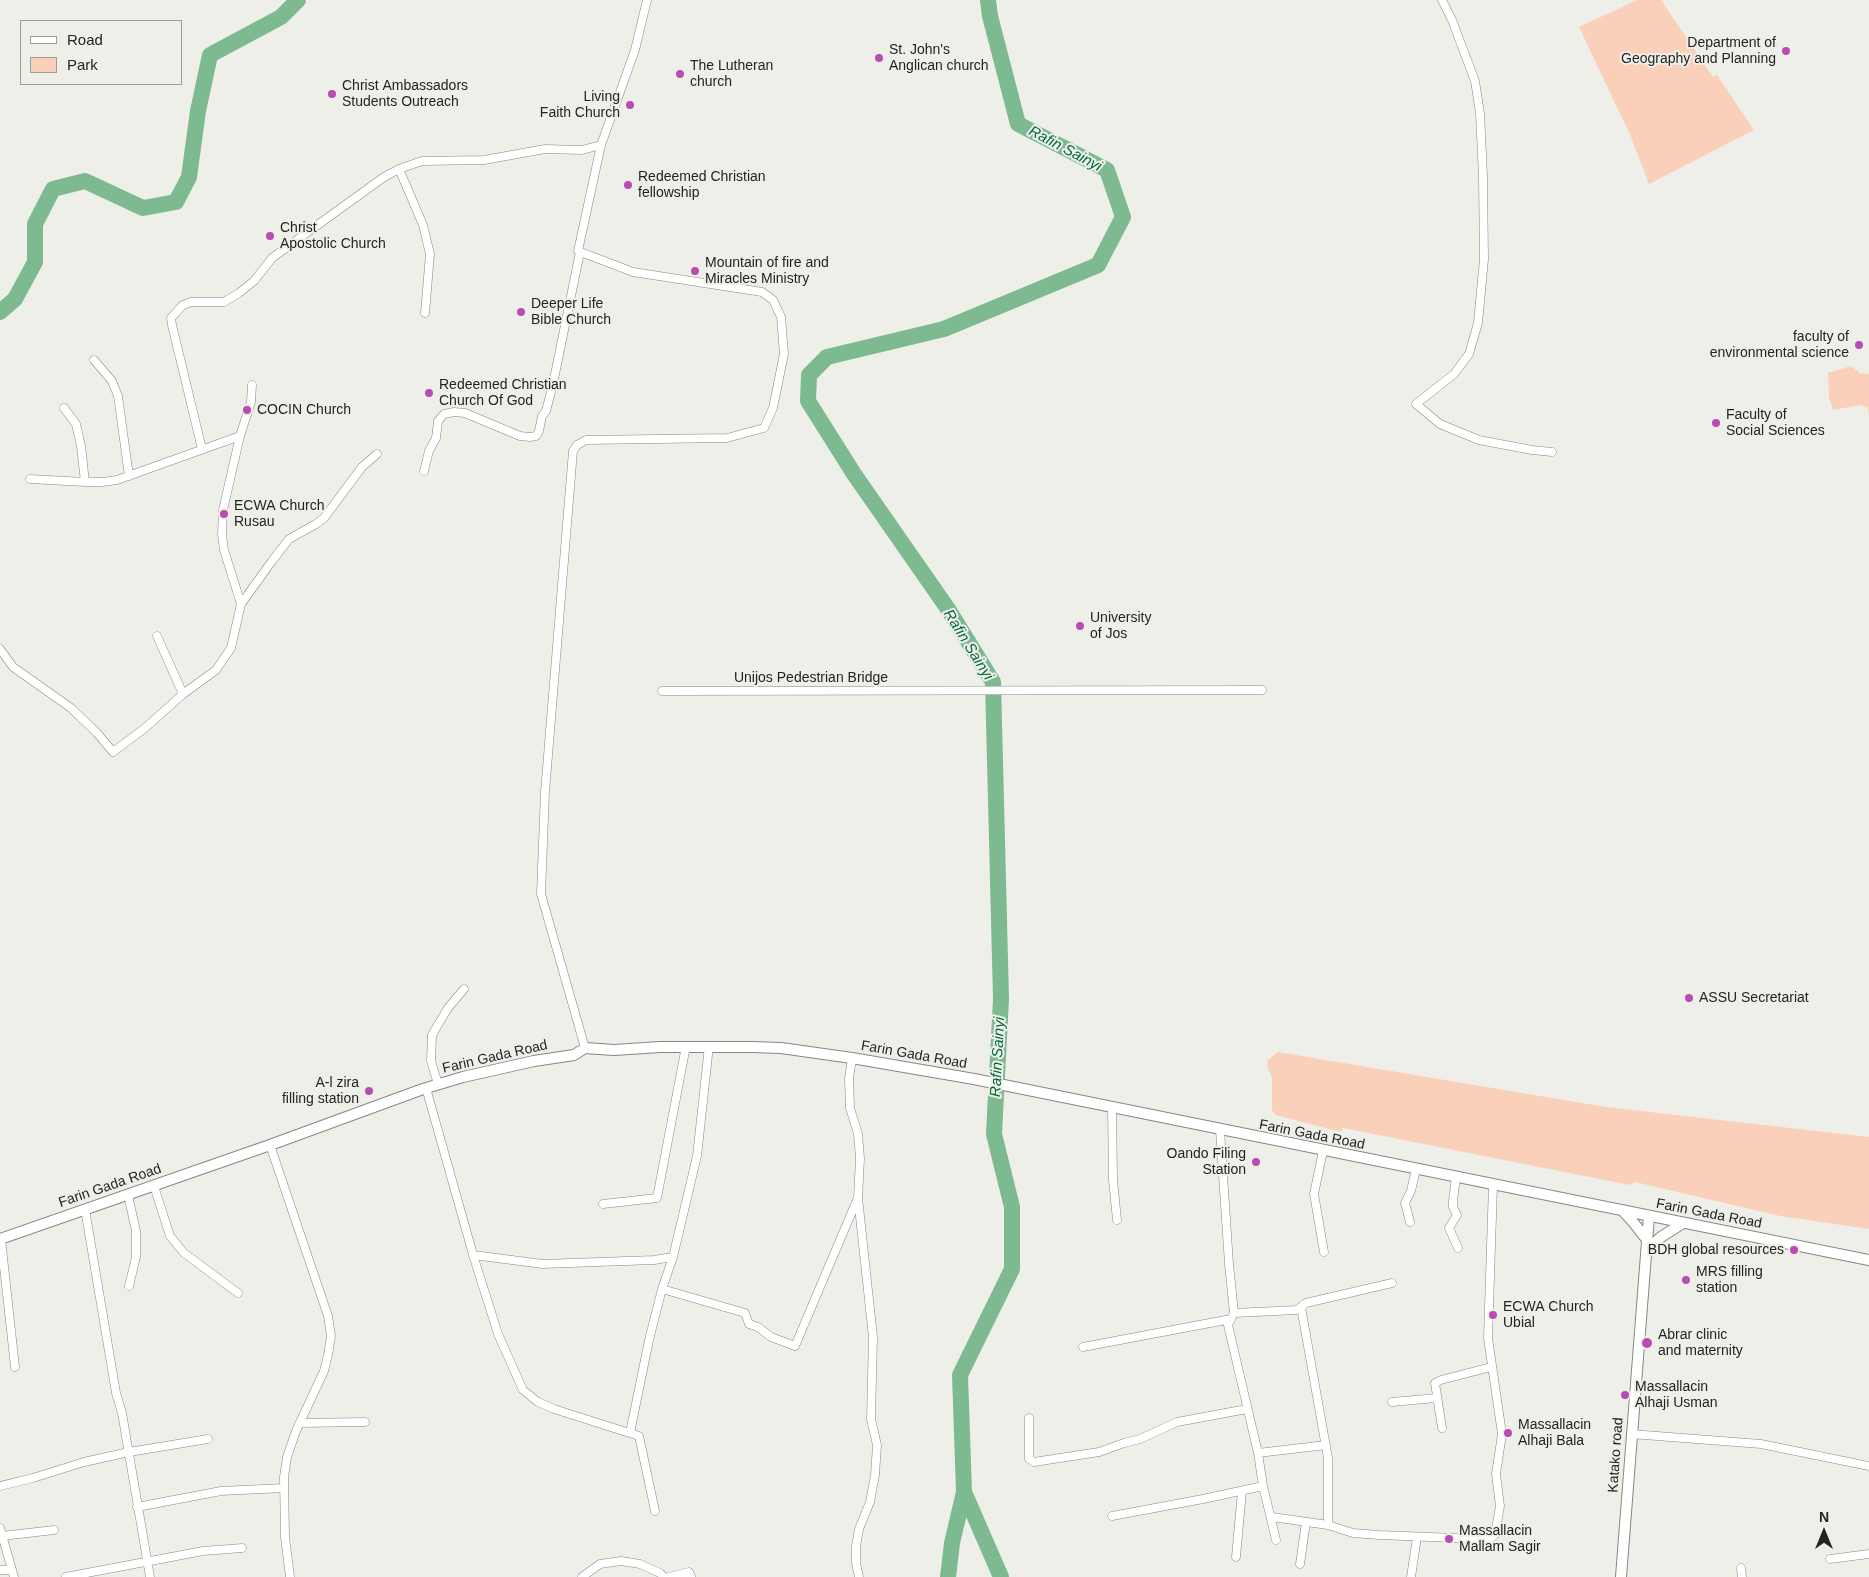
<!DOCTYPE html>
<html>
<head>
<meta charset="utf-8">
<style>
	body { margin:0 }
	#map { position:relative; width:1869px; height:1577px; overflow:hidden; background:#efefe9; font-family:Helvetica,sans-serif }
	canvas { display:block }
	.legend { position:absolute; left:20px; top:20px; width:162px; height:65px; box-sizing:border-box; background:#efefe9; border:1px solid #9d9d99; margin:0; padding:6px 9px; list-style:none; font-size:15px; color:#232321 }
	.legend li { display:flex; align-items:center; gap:10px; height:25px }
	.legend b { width:25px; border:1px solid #9d9d99 }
	.north { position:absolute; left:1799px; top:1507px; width:50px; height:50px; -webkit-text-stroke:4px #efefe9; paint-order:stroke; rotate:0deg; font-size:14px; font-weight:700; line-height:20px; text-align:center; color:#232321 }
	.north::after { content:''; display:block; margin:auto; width:18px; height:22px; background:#232321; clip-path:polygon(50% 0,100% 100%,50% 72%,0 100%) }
</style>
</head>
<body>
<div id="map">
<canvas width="1869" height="1577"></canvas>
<ul class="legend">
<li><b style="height:6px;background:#fff"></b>Road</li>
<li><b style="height:14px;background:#fad0bb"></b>Park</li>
</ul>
<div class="north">N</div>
</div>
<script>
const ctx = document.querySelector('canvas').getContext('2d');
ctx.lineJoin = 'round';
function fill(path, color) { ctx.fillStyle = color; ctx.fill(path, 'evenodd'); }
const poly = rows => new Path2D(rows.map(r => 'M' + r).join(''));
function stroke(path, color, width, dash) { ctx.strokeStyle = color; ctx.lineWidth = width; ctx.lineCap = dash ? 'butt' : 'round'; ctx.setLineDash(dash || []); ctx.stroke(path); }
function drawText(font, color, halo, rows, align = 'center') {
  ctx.font = font + ' Helvetica,sans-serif'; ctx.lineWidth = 4; ctx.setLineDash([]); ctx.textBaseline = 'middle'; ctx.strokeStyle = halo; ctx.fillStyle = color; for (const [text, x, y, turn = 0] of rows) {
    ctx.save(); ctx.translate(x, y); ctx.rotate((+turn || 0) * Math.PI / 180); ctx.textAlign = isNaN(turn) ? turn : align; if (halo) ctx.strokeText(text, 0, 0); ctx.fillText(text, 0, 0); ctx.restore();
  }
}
fill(poly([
	[1637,0,1661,0,1713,77,1717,75,1754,130,1649,184,1631,137,1579,27],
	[1851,366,1860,373,1869,374,1869,416,1868,408,1860,405,1833,410,1829,398,1828,373],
	[1278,1052,1606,1107,1869,1137,1869,1229,1780,1216,1635,1182,1630,1185,1343,1128,1341,1132,1275,1115,1272,1110,1272,1077,1267,1066,1268,1060]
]), '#fad0bb');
stroke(poly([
	[988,0,990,16,1018,124,1107,170,1123,217,1098,265,944,329,827,357,809,375,808,401,854,474,948,609,993,682,1001,999,994,1134,1012,1207,1012,1269,960,1375,964,1492,1001,1577],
	[0,312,15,299,35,262,35,224,53,189,85,181,143,208,176,202,189,177,198,111,210,55,281,17,298,0],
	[948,1577,952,1543,964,1492]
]), '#7dba90', 16);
const street = poly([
	[1442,0,1452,20,1475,81,1480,113,1483,177,1484,259,1478,323,1469,354,1454,374,1416,404,1440,424,1479,440,1532,450,1552,452],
	[399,169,423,225,430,254,425,313],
	[94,360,112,381,118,396,129,476],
	[64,408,76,424,81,446,85,482],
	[240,436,251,402,252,385],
	[202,449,172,325,171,318,183,305,191,302,224,302,239,293,254,281,272,258,384,177,399,169,422,161,484,160,545,149,582,150,601,145],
	[424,471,429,451,436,438,438,421,444,414,454,412,465,413,520,436,530,437,536,436,539,431,542,416,546,411,553,384,580,252],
	[30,479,85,482,102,482,117,480,240,436,223,510,222,535,224,550,241,604],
	[157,636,183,694],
	[0,649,13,667,71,708,97,733,113,752,145,728,183,694,216,670,231,648,241,604,272,561,289,539,316,524,324,518,362,467,377,454],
	[662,691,1262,690],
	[585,1048,541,894,545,792,573,451,577,445,586,440,727,438,764,428,773,408,784,354,781,317,773,300,762,292,633,272,578,251,601,145,635,50,647,0],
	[852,1058,849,1079,850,1108,858,1134,860,1158,858,1198,873,1337,871,1419,877,1445,875,1475,870,1502,859,1529,856,1546,856,1563,859,1577],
	[438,1084,431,1061,432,1035,448,1008,464,989],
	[426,1088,474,1258,498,1334,523,1390,538,1402,554,1409,639,1436,655,1511],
	[1112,1107,1113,1180,1117,1220],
	[1220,1130,1229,1264,1234,1313,1228,1325,1258,1453,1263,1486,1276,1540],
	[270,1145,328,1316,331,1336,328,1355,324,1371,296,1431,287,1457,284,1477,285,1537,290,1577],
	[1323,1151,1314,1194,1324,1252],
	[1456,1177,1453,1201,1453,1207,1457,1215,1449,1228,1458,1248],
	[154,1186,170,1236,184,1253,238,1293],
	[128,1195,136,1231,136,1257,129,1286],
	[603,1204,657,1198,686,1046],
	[85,1209,116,1393,122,1413,150,1577],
	[1410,1222,1405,1203,1411,1191,1416,1169],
	[1,1239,15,1367],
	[473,1255,543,1264,654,1260,673,1257],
	[662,1289,745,1313,749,1324,758,1327,771,1337,795,1346,857,1200],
	[1301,1307,1328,1458,1328,1525],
	[1234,1313,1297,1310,1306,1303,1392,1283],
	[1083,1347,1231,1319],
	[1392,1402,1437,1398],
	[1029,1418,1029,1459,1034,1462,1099,1452,1124,1443,1140,1439,1177,1422,1247,1409],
	[300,1423,365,1422],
	[1442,1428,1435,1383,1441,1380,1491,1367],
	[630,1433,649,1340,662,1289,673,1257,697,1156,709,1046],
	[1631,1434,1761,1444,1869,1466],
	[1258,1453,1326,1445],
	[0,1486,33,1478,84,1462,129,1452,208,1439],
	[137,1507,221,1491,284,1488],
	[1112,1516,1203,1499,1263,1486],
	[1272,1517,1328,1525,1353,1533,1379,1535,1481,1539,1490,1538,1495,1535,1500,1506,1496,1474,1502,1434,1488,1338,1493,1185],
	[0,1528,14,1577],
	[2,1536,54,1530],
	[1236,1557,1242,1491],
	[1830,1559,1869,1554],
	[1300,1564,1306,1522],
	[1741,1568,1742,1577],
	[0,1570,12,1570],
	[66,1577,203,1551,242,1548],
	[582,1577,600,1564,621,1561,640,1564,660,1573,664,1577],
	[669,1577,689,1572,691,1577],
	[1411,1577,1417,1537]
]);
const secondary = poly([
	[1623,1211,1633,1222,1648,1241],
	[0,1239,270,1145,423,1089,463,1077,534,1061,574,1055,585,1048,614,1050,660,1047,752,1047,781,1048,852,1058,974,1079,1869,1260],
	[1647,1249,1661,1237,1683,1223],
	[1621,1577,1649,1216]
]);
stroke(street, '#878782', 9);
stroke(secondary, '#878782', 12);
stroke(street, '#fff', 8);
stroke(secondary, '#fff', 10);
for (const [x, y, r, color] of [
	[1786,51,5,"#b74daf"],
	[879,58,5,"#b74daf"],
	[680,74,5,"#b74daf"],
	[332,94,5,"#b74daf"],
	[630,105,5,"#b74daf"],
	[628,185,5,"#b74daf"],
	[270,236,5,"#b74daf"],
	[695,271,5,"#b74daf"],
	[521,312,5,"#b74daf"],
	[1859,345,5,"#b74daf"],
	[429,393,5,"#b74daf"],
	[247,410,5,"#b74daf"],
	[1716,423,5,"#b74daf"],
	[224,514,5,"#b74daf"],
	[1080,626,5,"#b74daf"],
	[1689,998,5,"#b74daf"],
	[369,1091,5,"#b74daf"],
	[1256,1162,5,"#b74daf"],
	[1794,1250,5,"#b74daf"],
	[1686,1280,5,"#b74daf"],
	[1493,1315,5,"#b74daf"],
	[1647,1343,6,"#b74daf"],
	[1625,1395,5,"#b74daf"],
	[1508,1433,5,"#b74daf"],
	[1449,1539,5,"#b74daf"]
]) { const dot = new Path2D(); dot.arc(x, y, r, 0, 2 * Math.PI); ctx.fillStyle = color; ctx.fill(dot); stroke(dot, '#efefe9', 2); }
drawText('14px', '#232321', '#efefe9', [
	["Department of",1776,43,"right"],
	["Geography and Planning",1776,59,"right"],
	["St. John's",889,50],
	["Anglican church",889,66],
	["The Lutheran",690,66],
	["church",690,82],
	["Christ Ambassadors",342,86],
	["Students Outreach",342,102],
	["Living",620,97,"right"],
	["Faith Church",620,113,"right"],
	["Redeemed Christian",638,177],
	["fellowship",638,193],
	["Christ",280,228],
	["Apostolic Church",280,244],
	["Mountain of fire and",705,263],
	["Miracles Ministry",705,279],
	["Deeper Life",531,304],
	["Bible Church",531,320],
	["faculty of",1849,337,"right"],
	["environmental science",1849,353,"right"],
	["Redeemed Christian",439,385],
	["Church Of God",439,401],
	["COCIN Church",257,410],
	["Faculty of",1726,415],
	["Social Sciences",1726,431],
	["ECWA Church",234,506],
	["Rusau",234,522],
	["University",1090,618],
	["of Jos",1090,634],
	["ASSU Secretariat",1699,998],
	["A-l zira",359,1083,"right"],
	["filling station",359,1099,"right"],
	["Oando Filing",1246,1154,"right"],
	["Station",1246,1170,"right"],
	["BDH global resources",1784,1250,"right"],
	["MRS filling",1696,1272],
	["station",1696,1288],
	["ECWA Church",1503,1307],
	["Ubial",1503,1323],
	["Abrar clinic",1658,1335],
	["and maternity",1658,1351],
	["Massallacin",1635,1387],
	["Alhaji Usman",1635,1403],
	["Massallacin",1518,1425],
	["Alhaji Bala",1518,1441],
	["Massallacin",1459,1531],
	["Mallam Sagir",1459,1547]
], 'left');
drawText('14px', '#232321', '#efefe9', [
	["Unijos Pedestrian Bridge",811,678],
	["Farin Gada Road",914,1055,10],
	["Farin Gada Road",495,1057,-13],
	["Farin Gada Road",1312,1135,11],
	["Farin Gada Road",110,1186,-19],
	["Farin Gada Road",1709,1214,11],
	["Katako road",1616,1455,-86]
]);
drawText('italic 15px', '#006a37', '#efefe9', [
	["Rafin Sainyi",1065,149,28],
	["Rafin Sainyi",968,645,58],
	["Rafin Sainyi",998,1057,-87]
]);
</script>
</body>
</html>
